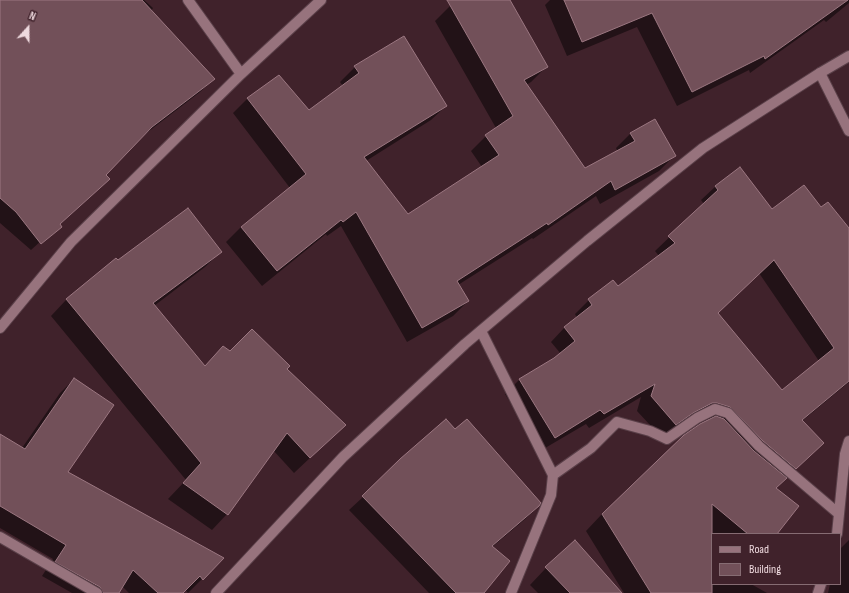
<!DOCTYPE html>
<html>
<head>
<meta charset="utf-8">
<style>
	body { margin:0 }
	#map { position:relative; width:849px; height:593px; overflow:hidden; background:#40222b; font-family:"Sofia Sans Condensed",sans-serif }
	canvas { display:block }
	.legend { position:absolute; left:711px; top:533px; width:130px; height:52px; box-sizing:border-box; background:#40222b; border:1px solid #866c73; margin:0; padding:5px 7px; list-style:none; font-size:12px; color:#efdadf }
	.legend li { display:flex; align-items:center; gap:8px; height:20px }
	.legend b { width:20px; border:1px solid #866c73 }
	.north { position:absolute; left:8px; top:8px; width:40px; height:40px; -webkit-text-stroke:3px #40222b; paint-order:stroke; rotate:21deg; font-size:11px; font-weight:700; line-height:16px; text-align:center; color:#efdadf }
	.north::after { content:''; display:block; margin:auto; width:14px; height:18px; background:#efdadf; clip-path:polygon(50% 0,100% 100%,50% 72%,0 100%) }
</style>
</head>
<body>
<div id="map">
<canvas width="849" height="593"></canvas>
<ul class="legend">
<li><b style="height:5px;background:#97737d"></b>Road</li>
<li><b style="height:11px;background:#725059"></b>Building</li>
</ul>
<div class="north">N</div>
</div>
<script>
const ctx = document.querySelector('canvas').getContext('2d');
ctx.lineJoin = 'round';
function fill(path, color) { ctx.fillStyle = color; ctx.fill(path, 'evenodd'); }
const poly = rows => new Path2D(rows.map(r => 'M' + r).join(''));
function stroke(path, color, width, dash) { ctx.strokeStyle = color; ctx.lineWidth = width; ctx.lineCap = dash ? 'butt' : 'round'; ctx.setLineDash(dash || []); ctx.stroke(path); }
fill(poly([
	[0,0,144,0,153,8,151,11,213,79,200,92,140,138,105,175,95,192,31,250,0,223],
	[462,0,509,0,546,67,531,82,526,85,585,170,618,152,616,148,631,133,674,156,659,171,600,204,596,196,533,239,532,238,458,285,468,301,453,316,407,342,341,226,327,236,326,234,262,286,226,242,241,227,290,188,233,113,248,98,309,111,343,86,340,82,355,67,446,106,431,120,366,161,408,216,482,167,471,151,486,136,496,128,435,21,450,6],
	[550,0,849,0,849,3,826,22,824,20,750,73,749,70,677,106,637,27,567,56,545,5],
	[716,186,772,211,821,209,849,234,849,382,802,421,809,457,775,488,775,534,712,534,712,584,751,584,767,593,624,593,586,531,602,514,711,419,702,417,662,438,637,411,641,397,589,428,586,424,540,451,505,394,519,380,561,354,551,342,565,327,577,318,575,314,589,300,618,287,659,256,655,251,704,204,701,200],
	[759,273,819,361,782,392,717,313],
	[220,252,205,267,154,306,204,367,223,347,229,353,286,369,329,440,294,473,273,450,227,514,212,530,168,499,186,480,51,316,66,300,116,260,118,262],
	[74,379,66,472,223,558,188,593,185,589,182,593,129,593,122,586,118,593,72,593,42,576,53,559,0,528,0,435,22,448,60,393],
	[363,497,539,506,524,520,492,547,482,593,429,593,349,510],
	[849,540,849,593,828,593,830,584,840,584,840,549],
	[546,568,621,593,538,593,530,585]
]), '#0007');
const building = poly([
	[0,0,142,0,215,79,152,127,106,175,110,179,60,224,62,227,41,244,16,212,0,198,0,0],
	[447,0,510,0,548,67,524,80,585,168,635,141,630,133,655,119,676,156,615,190,611,181,548,225,547,223,457,281,469,301,422,328,356,212,343,222,341,220,277,271,241,227,306,174,247,98,279,75,309,110,359,73,354,66,404,36,447,106,364,157,408,214,499,155,485,135,513,116,447,0],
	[564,0,848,0,765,59,764,56,692,92,652,13,582,42,564,0],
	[740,167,772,209,804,185,821,207,828,202,849,228,849,381,802,420,824,443,796,469,763,441,730,407,717,403,712,403,693,413,676,425,651,396,655,384,604,414,600,410,555,438,519,379,554,358,575,341,564,327,592,305,588,299,613,280,618,286,675,243,668,236,718,190,715,186,740,167],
	[774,260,834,348,782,390,718,313,774,260],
	[188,208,222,252,153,303,205,366,223,346,230,351,252,329,290,366,287,369,346,425,310,458,287,433,228,515,183,483,201,463,66,299,116,258,118,260,188,208],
	[74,378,114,405,68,472,224,558,203,580,200,576,183,593,158,593,133,570,119,593,103,593,100,587,55,562,66,545,0,506,0,434,25,449,74,378],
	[716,416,724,419,754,451,787,478,776,488,799,506,777,534,748,534,712,504,712,593,651,593,602,514,684,435,700,424,716,416],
	[446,419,455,429,467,419,541,503,539,506,492,546,510,561,484,593,456,593,362,496,400,459,446,419],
	[575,540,622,593,570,593,545,567,575,540]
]);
fill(building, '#725059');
stroke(building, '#9b7781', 1);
const minor = poly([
	[188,0,241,74],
	[820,73,849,131],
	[0,328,71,242,241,74,321,0],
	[481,331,553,475,551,495,511,593],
	[553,475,591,448,617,422,650,431,667,439,697,418,715,409,728,413,759,446,839,514],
	[837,534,845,454,849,441],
	[0,537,97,593],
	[818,593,821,584]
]);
const secondary = poly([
	[216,593,343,457,465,344,587,241,703,148,820,73,849,56]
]);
stroke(minor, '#5a4049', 12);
stroke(secondary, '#5a4049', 12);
stroke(minor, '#97737d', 10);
stroke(secondary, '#97737d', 10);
</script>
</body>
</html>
